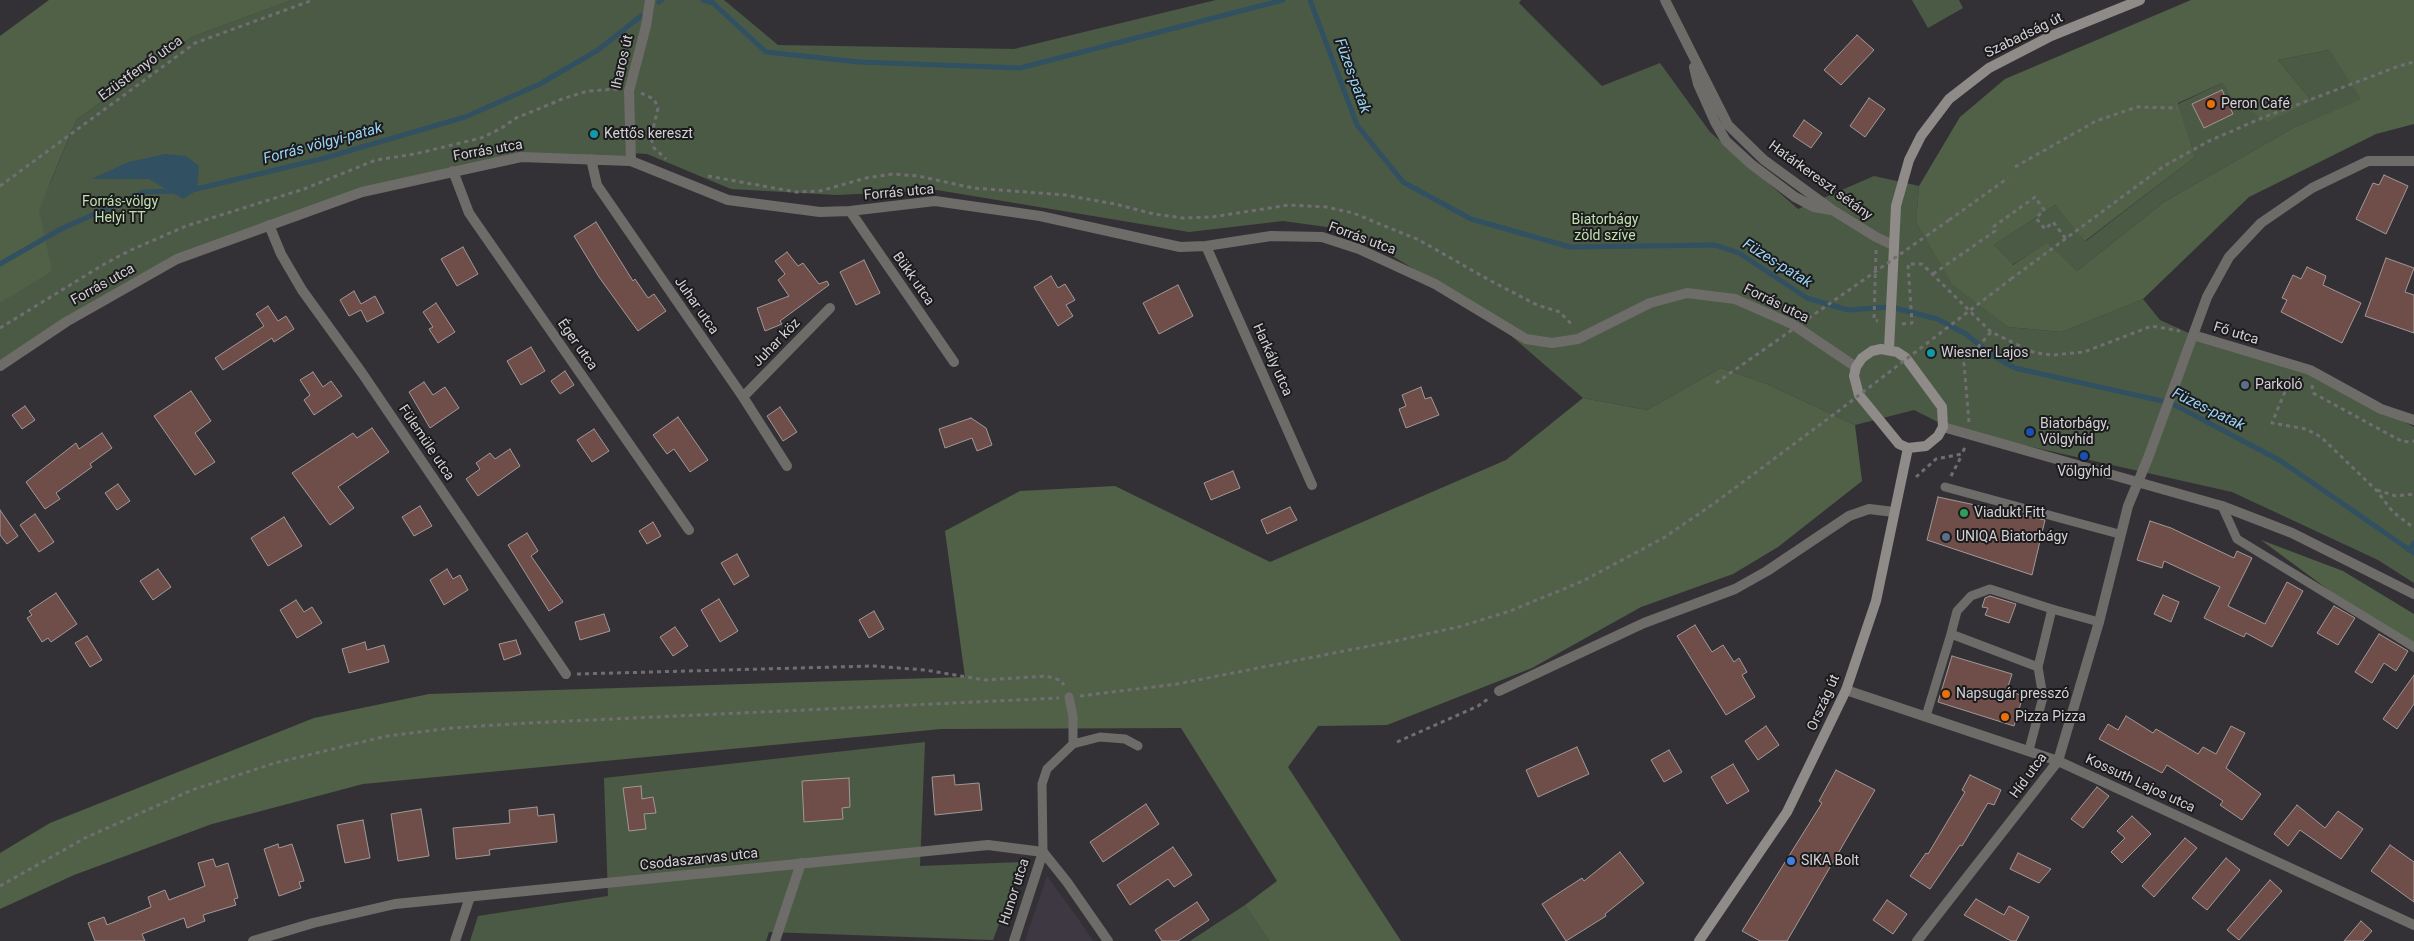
<!DOCTYPE html>
<html>
<head>
<meta charset="utf-8">
<style>
	body { margin:0 }
	canvas { display:block; background:#343136 }
</style>
</head>
<body>
<canvas width="2414" height="941"></canvas>
<script>
const ctx = document.querySelector('canvas').getContext('2d');
ctx.lineJoin = 'round';
function fill(path, color) { ctx.fillStyle = color; ctx.fill(path, 'evenodd'); }
const poly = rows => new Path2D(rows.map(r => 'M' + r).join(''));
function stroke(path, color, width, dash) { ctx.strokeStyle = color; ctx.lineWidth = width; ctx.lineCap = dash ? 'butt' : 'round'; ctx.setLineDash(dash || []); ctx.stroke(path); }
function drawText(font, color, halo, rows, align = 'center') {
  ctx.font = font + ' Roboto,sans-serif'; ctx.lineWidth = 4; ctx.setLineDash([]); ctx.textBaseline = 'middle'; ctx.strokeStyle = halo; ctx.fillStyle = color; for (const [text, x, y, turn = 0] of rows) {
    ctx.save(); ctx.translate(x, y); ctx.rotate((+turn || 0) * Math.PI / 180); ctx.textAlign = isNaN(turn) ? turn : align; if (halo) ctx.strokeText(text, 0, 0); ctx.fillText(text, 0, 0); ctx.restore();
  }
}
fill(poly([
	[1047,876,1081,923,1093,941,1025,941]
]), '#3e3842');
fill(poly([
	[292,0,724,0,778,45,1014,49,1216,0,1521,0,1519,3,1602,86,1660,63,1710,132,1798,209,1874,176,1919,186,1916,222,1952,283,2008,327,2062,332,2143,299,2160,320,2193,335,2310,370,2414,427,2414,583,2378,560,2232,492,1952,429,1914,410,1855,425,1767,384,1721,368,1647,410,1583,398,1479,308,1349,230,1283,221,1189,232,937,190,837,195,731,189,647,154,631,153,631,161,521,157,362,192,177,259,0,366,0,235,50,184,76,120,192,37],
	[1912,0,1959,0,1963,8,1928,28],
	[2329,50,2362,99,2293,128,2164,202,2077,271,2047,244,2012,265,1994,245,2055,205,2086,241,2195,157,2178,104,2222,83,2230,96,2312,101,2278,60],
	[925,742,920,866,1022,862,993,940,769,932,766,941,470,941,478,916,608,896,604,778],
	[1245,905,1269,941,1190,941]
]), '#4b5a45');
fill(poly([
	[49,0,292,0,192,37,76,120,39,210,52,271,0,303,0,36],
	[2191,0,2414,0,2414,124,2376,134,2249,197,2143,299,2062,332,2008,327,1952,284,1916,222,1919,186,1960,117,2005,79],
	[2329,50,2361,99,2293,128,2164,202,2077,271,2047,243,2013,265,1994,245,2055,205,2085,241,2195,157,2178,103,2222,83,2230,96,2267,122,2312,101,2278,60],
	[1721,368,1767,384,1855,425,1862,481,1778,547,1733,574,1641,607,1532,668,1387,725,1318,726,1288,767,1401,941,1269,941,1245,905,1277,881,1181,728,941,729,363,784,212,824,74,875,0,909,0,853,50,823,314,718,429,694,965,677,945,531,1020,491,1115,486,1270,562,1506,460,1583,398,1647,410],
	[2261,540,2343,571,2414,614,2414,653]
]), '#506147');
fill(poly([
	[165,154,186,156,199,166,197,190,183,199,149,179,91,179,129,162]
]), '#315061');
stroke(poly([
	[703,0,713,3,766,52,859,62,1020,68,1283,0],
	[1310,0,1357,125,1403,182,1471,219,1570,247,1715,245,1739,253,1807,298,1848,310,1891,307,1937,319,1966,334,1993,356,2015,368,2171,403,2281,461,2414,553],
	[659,2,662,0],
	[192,190,321,159,465,117,540,84,598,50,641,16],
	[0,264,61,229,144,192,176,191],
	[2409,550,2414,543]
]), '#315061', 5);
const building = poly([
	[1857,35,1874,50,1841,85,1824,70,1857,35],
	[2222,90,2233,114,2204,128,2192,104,2222,90],
	[1869,98,1885,109,1865,137,1850,126,1869,98],
	[1804,120,1822,133,1811,148,1793,136,1804,120],
	[2384,175,2408,186,2386,234,2356,219,2373,183,2379,185,2384,175],
	[596,222,633,281,635,279,648,298,654,294,666,311,638,331,599,277,574,236,596,222],
	[463,247,478,274,457,286,441,259,463,247],
	[787,252,798,266,803,263,819,284,827,281,829,285,780,321,782,324,765,331,757,308,789,296,778,280,785,274,775,261,787,252],
	[2386,258,2414,268,2405,292,2414,295,2414,333,2365,316,2386,258],
	[864,260,880,293,856,305,840,272,864,260],
	[2307,267,2326,276,2323,285,2361,303,2342,343,2281,312,2287,300,2282,298,2293,275,2301,279,2307,267],
	[1051,276,1058,288,1065,284,1075,300,1066,305,1073,316,1058,326,1034,287,1051,276],
	[1178,285,1193,316,1159,334,1143,303,1178,285],
	[354,291,361,304,375,296,384,313,367,322,361,310,349,316,340,300,354,291],
	[436,303,455,332,438,343,429,329,433,327,423,312,436,303],
	[268,306,278,321,286,316,294,329,274,342,272,338,223,370,215,358,264,326,256,314,268,306],
	[531,347,545,371,521,385,507,361,531,347],
	[565,371,574,385,560,394,551,381,565,371],
	[313,372,323,387,331,381,342,396,314,415,304,400,310,395,300,380,313,372],
	[424,382,433,395,445,387,459,408,430,428,409,392,424,382],
	[1421,387,1425,399,1431,397,1439,415,1406,428,1399,409,1406,406,1402,395,1421,387],
	[191,391,211,421,195,433,215,462,195,475,154,416,191,391],
	[25,406,35,420,22,429,12,415,25,406],
	[780,407,797,432,783,441,767,416,780,407],
	[678,417,708,460,690,472,674,449,667,454,653,435,678,417],
	[971,418,986,428,992,445,977,451,972,438,945,448,939,429,971,418],
	[372,428,389,452,338,487,354,508,330,525,292,473,353,433,357,438,372,428],
	[594,429,609,451,592,462,577,440,594,429],
	[102,433,112,448,90,464,92,467,56,493,60,499,45,509,26,482,76,443,79,449,102,433],
	[510,449,520,466,478,496,466,479,480,469,476,463,490,453,495,459,510,449],
	[1233,471,1240,488,1211,500,1204,483,1233,471],
	[118,484,130,501,117,510,105,493,118,484],
	[1938,497,2045,520,2032,575,1927,540,1938,497],
	[420,506,432,526,414,536,402,517,420,506],
	[1290,507,1297,520,1267,534,1261,520,1290,507],
	[0,510,18,536,7,544,0,535,0,510],
	[35,514,54,542,39,552,20,525,35,514],
	[284,517,302,546,268,566,251,538,284,517],
	[2150,521,2171,528,2234,558,2237,551,2252,558,2228,606,2265,624,2287,582,2303,591,2272,647,2246,633,2244,637,2204,618,2220,587,2164,561,2162,568,2137,560,2150,521],
	[653,522,661,536,647,544,639,531,653,522],
	[527,533,538,551,531,556,563,602,549,611,508,545,527,533],
	[737,554,749,576,734,585,721,563,737,554],
	[158,569,171,587,153,600,140,581,158,569],
	[447,569,453,579,460,575,468,590,444,605,430,580,447,569],
	[56,593,77,624,51,642,48,638,42,642,27,618,32,615,29,611,56,593],
	[2163,595,2179,602,2171,622,2154,614,2163,595],
	[1990,596,2016,604,2009,623,1985,615,1988,608,1982,607,1985,598,1990,596],
	[719,599,738,631,720,642,701,610,719,599],
	[296,600,304,612,312,607,322,623,297,638,280,610,296,600],
	[2334,606,2355,618,2338,645,2317,633,2334,606],
	[874,611,884,629,869,638,859,620,874,611],
	[604,614,610,631,580,640,575,622,604,614],
	[1695,625,1712,652,1723,645,1734,662,1739,658,1747,672,1742,675,1755,697,1726,715,1677,636,1695,625],
	[675,627,688,646,673,656,660,637,675,627],
	[2379,634,2408,651,2396,671,2384,663,2372,683,2355,672,2379,634],
	[87,636,102,660,90,667,75,643,87,636],
	[516,640,521,654,504,660,499,644,516,640],
	[365,642,367,650,384,645,389,662,349,673,342,649,365,642],
	[1952,656,2012,674,2007,690,2023,696,2014,726,1938,702,1952,656],
	[2414,675,2414,704,2397,729,2383,719,2414,675],
	[2126,716,2153,733,2156,729,2198,754,2203,747,2216,754,2231,726,2245,733,2226,768,2261,794,2242,820,2220,805,2223,801,2167,765,2162,773,2099,739,2108,724,2118,730,2126,716],
	[1766,726,1779,745,1758,760,1745,741,1766,726],
	[1577,747,1589,774,1538,797,1526,770,1577,747],
	[1669,750,1682,772,1664,782,1651,760,1669,750],
	[1733,764,1749,791,1727,804,1711,777,1733,764],
	[1836,770,1875,790,1787,941,1760,941,1742,931,1822,803,1819,801,1836,770],
	[954,775,955,785,979,783,982,810,935,815,932,777,954,775],
	[1970,775,2001,790,1994,805,1988,803,1962,846,1960,845,1930,889,1910,876,1926,853,1928,854,1965,792,1962,790,1970,775],
	[849,778,850,807,842,808,843,819,804,822,802,781,849,778],
	[641,786,642,799,653,797,656,813,644,814,646,829,629,831,623,788,641,786],
	[2097,787,2109,796,2083,828,2071,819,2097,787],
	[1146,804,1159,824,1103,862,1090,842,1146,804],
	[2297,805,2325,828,2338,811,2363,829,2341,859,2300,830,2288,846,2274,834,2297,805],
	[537,807,538,816,554,814,557,842,494,849,489,850,490,855,456,859,453,828,510,823,509,810,537,807],
	[421,809,429,856,398,861,391,814,421,809],
	[2132,816,2151,834,2122,863,2111,852,2125,838,2117,831,2132,816],
	[363,820,370,858,345,863,337,825,363,820],
	[2185,838,2197,848,2154,897,2142,886,2185,838],
	[278,844,279,848,292,844,304,881,299,882,301,888,279,896,264,849,278,844],
	[2390,845,2414,862,2414,902,2371,871,2390,845],
	[1173,847,1192,875,1174,887,1168,879,1130,905,1117,885,1173,847],
	[1620,852,1644,883,1605,914,1606,916,1566,941,1542,904,1582,878,1584,881,1620,852],
	[2018,853,2051,869,2039,883,2010,869,2018,853],
	[2226,858,2240,870,2207,910,2192,898,2226,858],
	[213,859,216,867,228,863,238,898,234,899,236,905,203,915,205,921,187,928,184,918,142,934,145,941,95,941,88,923,104,917,107,925,151,907,148,897,165,890,169,900,205,886,198,863,213,859],
	[2270,880,2282,891,2239,940,2227,930,2270,880],
	[1976,899,2004,915,2009,906,2029,917,2016,941,2011,941,1964,915,1976,899],
	[1887,900,1907,914,1893,934,1873,920,1887,900],
	[1197,902,1209,920,1178,941,1162,941,1155,930,1197,902],
	[2361,921,2372,931,2363,941,2344,941,2361,921]
]);
fill(building, '#6f4e49');
stroke(building, '#a09897', 1);
stroke(poly([
	[641,93,654,99,658,108,651,138,654,148,666,159],
	[2015,167,2096,121,2137,107,2177,108],
	[708,176,796,192,820,191,866,178,893,174,918,176,973,188,1065,195,1115,204,1154,214,1183,218,1212,217,1289,205,1326,207,1353,213,1419,240,1491,281,1537,305,1560,312,1573,326],
	[0,186,195,43,313,0],
	[1949,220,2008,178],
	[1876,250,1874,320,1878,321],
	[1933,274,1995,231,1993,227,2035,197,2044,210,2036,218,2045,229,2053,222,2066,239],
	[2011,279,2164,166,2209,141,2262,118,2399,66,2414,62],
	[1902,324,1912,323,1908,264,1922,264,1991,332,2035,353,2053,355,2084,352,2152,326,2180,331],
	[0,328,106,263,131,250,186,226,304,189,376,160,415,154,481,138,500,129,516,118,565,98,588,91,618,89],
	[2291,377,2272,423,2306,429,2321,437,2376,490,2393,512,2414,528],
	[1716,383,1769,346],
	[2312,385,2313,393,2403,442,2414,441],
	[1969,422,1964,363,1991,332],
	[1951,476,1962,455],
	[1916,477,1936,459,1962,454,1965,447],
	[2377,490,2396,496,2414,494],
	[577,674,873,666,925,670,985,680,1046,676,1060,680,1064,685],
	[1080,696,1177,684,1400,640,1462,626,1510,611,1583,581,1665,537,1716,502,1837,412],
	[1397,742,1478,706,1488,699],
	[0,886,85,838,192,790,275,763,387,736,452,728,527,723,1059,698]
]), '#716e73', 3, [4, 4]);
stroke(poly([
	[1945,487,2119,534],
	[2222,506,2237,539,2414,647],
	[2052,609,2099,622],
	[1951,634,1957,611,1971,596,1990,589,2052,609,2038,667],
	[1926,716,1951,634,2038,667,2043,697,2029,750],
	[1073,744,1100,737,1125,739,1138,746],
	[1043,852,1042,784,1047,769,1073,744,1073,717,1069,697]
]), '#6e6c69', 9);
stroke(poly([
	[1665,0,1728,125,1764,160,1834,211,1876,237,1893,245],
	[1694,67,1698,84,1715,122,1726,141,1751,164,1795,197,1814,207,1831,210],
	[591,159,597,185,743,397,787,466],
	[631,161,629,91,646,26,650,0],
	[453,171,469,213,689,530],
	[850,211,954,362],
	[269,225,281,254,302,290,362,373,566,674],
	[1206,246,1312,485],
	[2193,335,2310,370,2381,409,2414,420],
	[0,366,66,322,177,259,362,192,521,157,631,161,728,200,820,212,850,211,935,201,1040,216,1180,247,1206,246,1271,236,1322,237,1359,249,1435,284,1526,339,1552,343,1578,339,1650,303,1687,293,1735,299,1792,324,1856,367],
	[743,397,830,308],
	[1846,690,2058,761,2414,925],
	[1499,691,1644,623,1735,589,1767,571,1849,516,1869,509,1894,512],
	[253,941,313,923,395,904,988,845,1043,852,1067,882,1108,941],
	[455,941,470,897],
	[775,941,801,863],
	[1014,941,1043,852],
	[1917,941,2058,761,2099,622,2128,506,2148,458,2207,297,2229,257,2261,223,2312,188,2368,161,2414,161]
]), '#6e6c69', 10);
stroke(poly([
	[1943,427,2222,506,2292,533,2414,594]
]), '#6e6c69', 10);
stroke(poly([
	[1881,349,1897,352,1906,358,1942,407,1943,427,1938,436,1926,446,1908,448,1899,444,1859,395,1854,376,1856,367,1862,358,1872,351,1881,349],
	[1889,349,1896,206,1909,160,1921,136,1949,99,1989,68,2051,36,2140,0],
	[1699,941,1787,812,1846,690,1876,601,1908,448]
]), '#8f8b88', 10);
stroke(poly([
	[1769,346,1949,220],
	[1837,412,2011,279]
]), '#716e73', 3, [4, 4]);
for (const [x, y, r, color] of [
	[2211,104,5,"#e8710a"],
	[594,134,5,"#0f9aa8"],
	[1931,353,5,"#0f9aa8"],
	[2245,385,5,"#5c6f8a"],
	[2030,432,5,"#1a4fb4"],
	[2084,456,5,"#1a4fb4"],
	[1964,513,5,"#2e9e5b"],
	[1946,537,5,"#5c6f8a"],
	[1946,694,5,"#e8710a"],
	[2005,717,5,"#e8710a"],
	[1791,861,5,"#3f7fe0"]
]) { const dot = new Path2D(); dot.arc(x, y, r, 0, 2 * Math.PI); ctx.fillStyle = color; ctx.fill(dot); stroke(dot, '#1b1a1c', 2); }
drawText('14px', '#d3d1d4', '#1b1a1c', [
	["Szabadság út",2024,36,-26],
	["Iharos út",623,62,-77],
	["Ezüstfenyő utca",141,69,-36],
	["Forrás utca",488,151,-10],
	["Határkereszt sétány",1820,181,36],
	["Forrás utca",899,193,-5],
	["Forrás utca",1362,239,20],
	["Bükk utca",913,279,55],
	["Forrás utca",103,285,-29],
	["Forrás utca",1776,304,26],
	["Juhar utca",696,306,55],
	["Fő utca",2236,334,17],
	["Juhar köz",777,343,-46],
	["Éger utca",577,345,55],
	["Harkály utca",1272,360,66],
	["Fülemüle utca",426,443,56],
	["Ország út",1824,703,-66],
	["Híd utca",2029,776,-54],
	["Kossuth Lajos utca",2140,784,25],
	["Csodaszarvas utca",699,860,-6],
	["Hunor utca",1015,892,-72]
]);
drawText('14px', '#d3d1d4', '#1b1a1c', [
	["Peron Café",2221,104],
	["Kettős kereszt",604,134],
	["Wiesner Lajos",1941,353],
	["Parkoló",2255,385],
	["Biatorbágy,",2040,424],
	["Völgyhíd",2040,440],
	["Völgyhíd",2084,472,"center"],
	["Viadukt Fitt",1974,513],
	["UNIQA Biatorbágy",1956,537],
	["Napsugár presszó",1956,694],
	["Pizza Pizza",2015,717],
	["SIKA Bolt",1801,861]
], 'left');
drawText('14px', '#c0e1af', '#1b1a1c', [
	["Forrás-völgy",120,202],
	["Helyi TT",120,218],
	["Biatorbágy",1605,220],
	["zöld szíve",1605,236]
]);
drawText('italic 15px', '#9ad5f6', '#1b1a1c', [
	["Füzes-patak",1352,76,70],
	["Forrás völgyi-patak",323,144,-15],
	["Füzes-patak",1777,264,32],
	["Füzes-patak",2208,410,26]
]);
</script>
</body>
</html>
